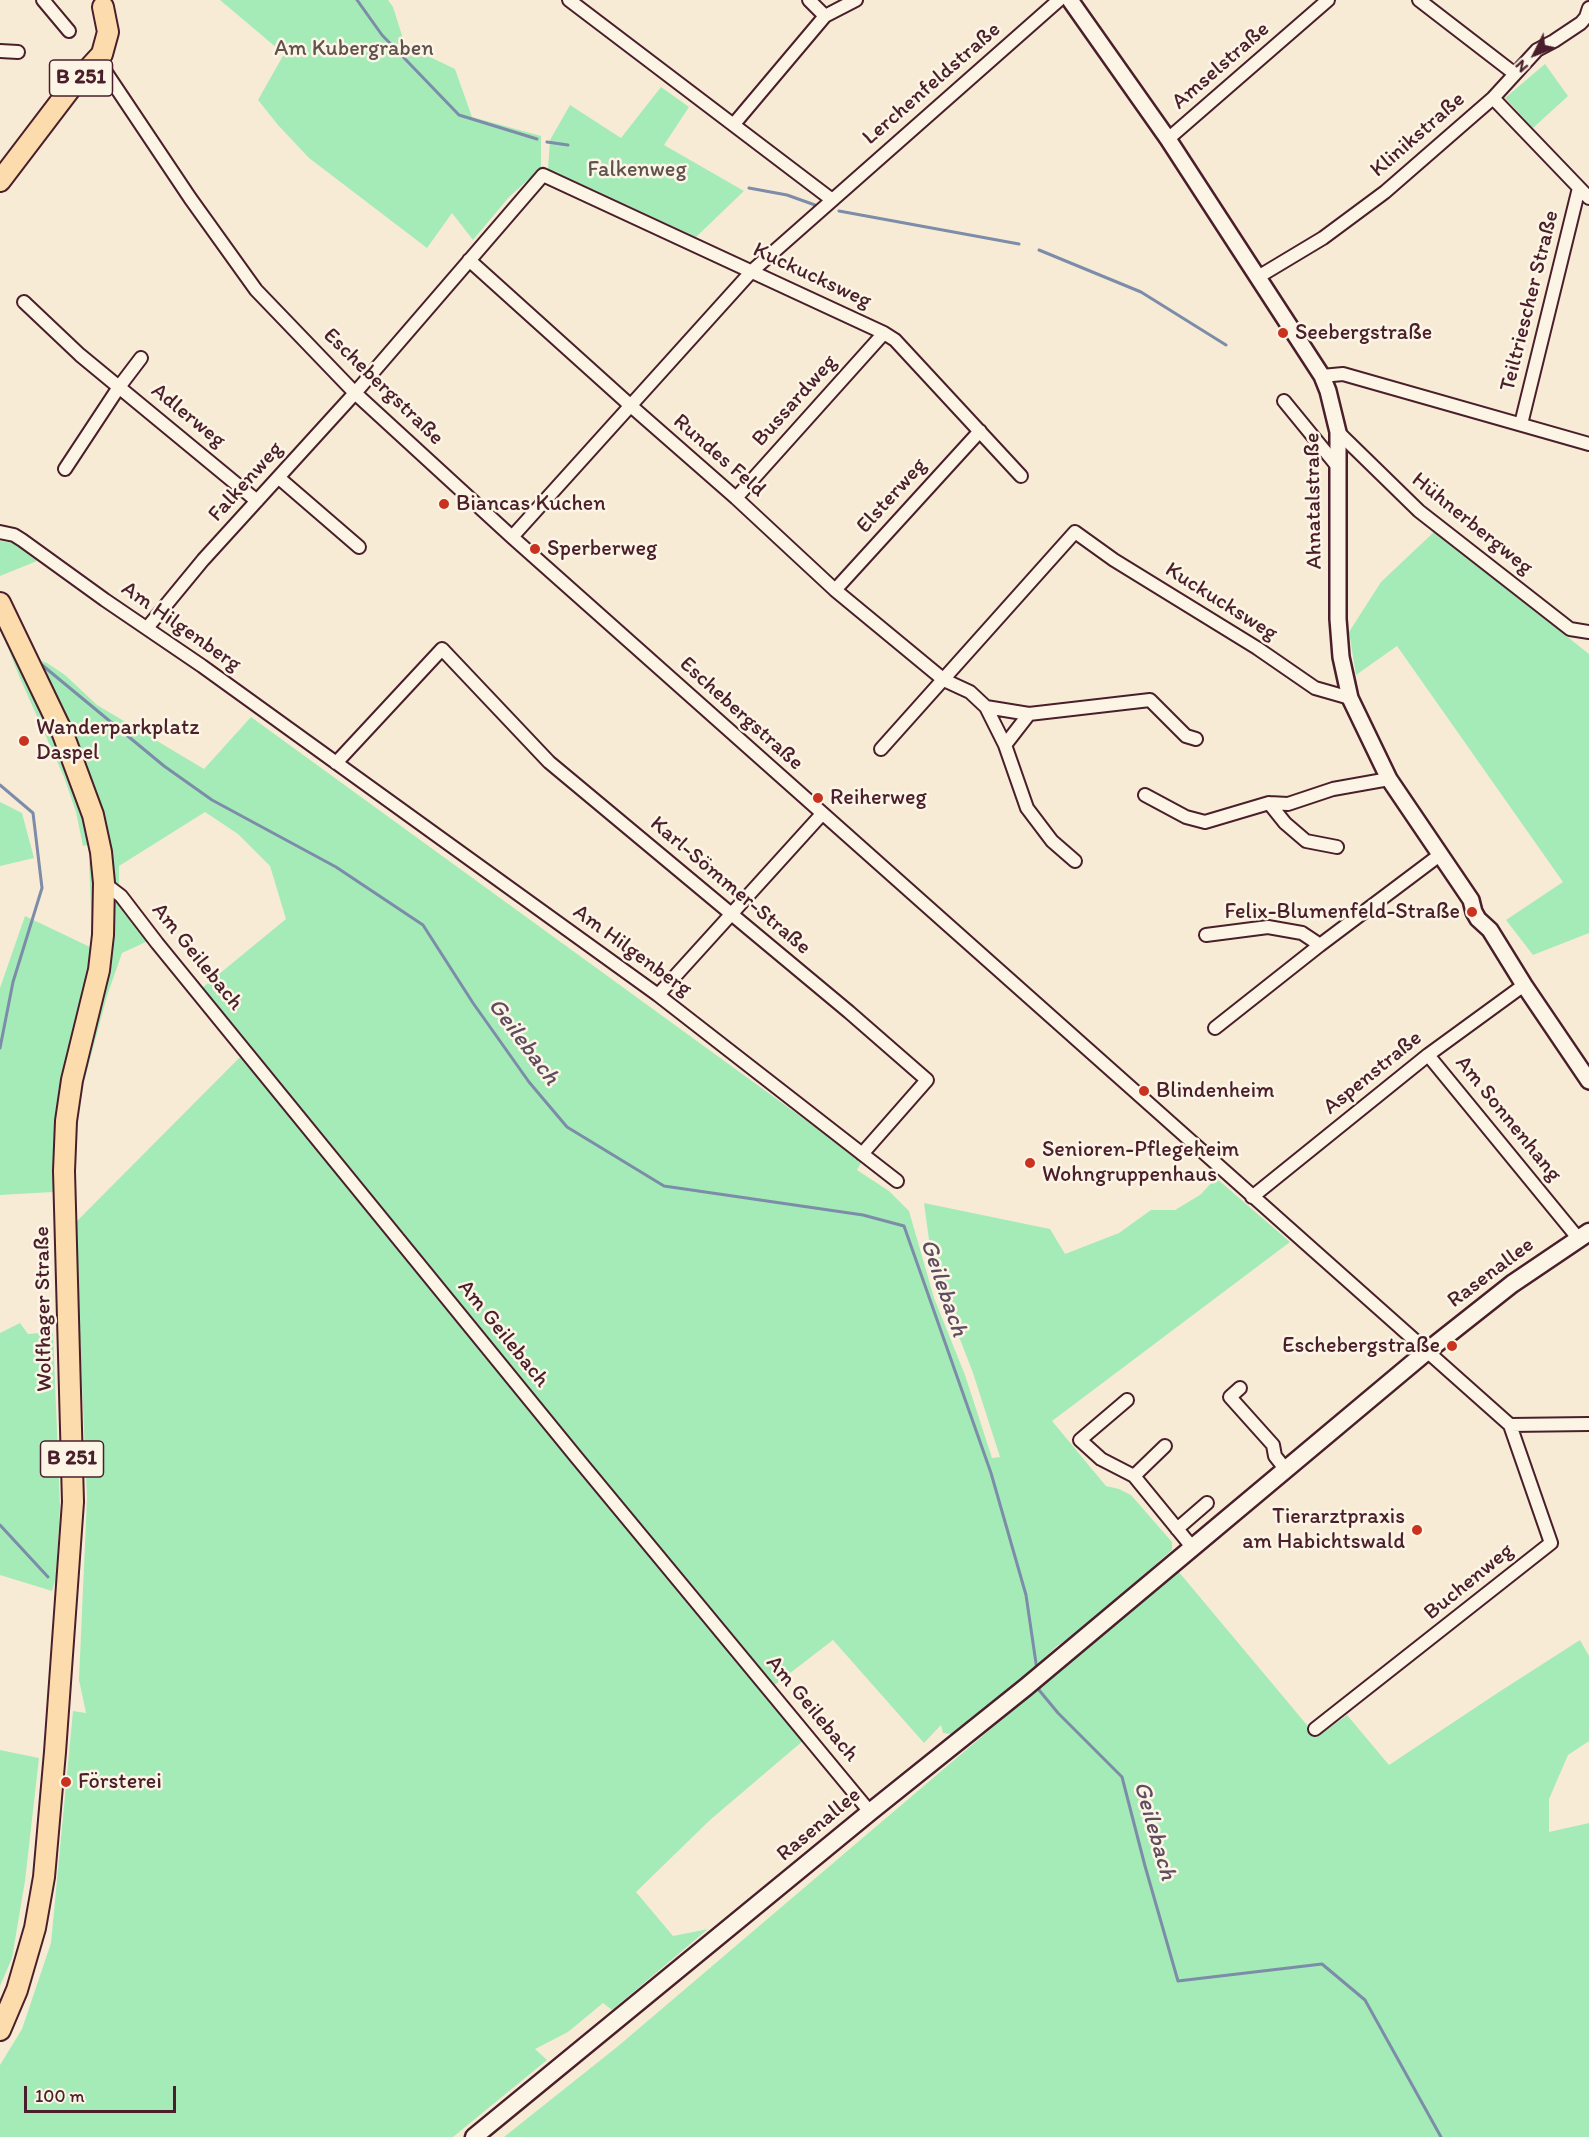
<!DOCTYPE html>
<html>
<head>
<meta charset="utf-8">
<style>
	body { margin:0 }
	#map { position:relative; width:1589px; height:2137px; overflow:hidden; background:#f8ebd6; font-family:Itim,sans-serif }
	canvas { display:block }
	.north { position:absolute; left:1505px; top:24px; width:60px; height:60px; -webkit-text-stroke:4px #fcf5e5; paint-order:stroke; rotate:228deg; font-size:16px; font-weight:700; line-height:24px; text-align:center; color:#4a1f2b }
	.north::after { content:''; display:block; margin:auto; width:21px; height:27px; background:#4a1f2b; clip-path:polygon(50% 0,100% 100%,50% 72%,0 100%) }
	.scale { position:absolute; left:24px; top:2086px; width:152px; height:27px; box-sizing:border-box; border:3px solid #4a1f2b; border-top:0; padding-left:8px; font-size:18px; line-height:21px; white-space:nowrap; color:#4a1f2b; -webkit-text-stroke:4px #fcf5e5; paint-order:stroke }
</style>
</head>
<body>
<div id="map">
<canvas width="1589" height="2137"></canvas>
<div class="north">N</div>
<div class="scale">100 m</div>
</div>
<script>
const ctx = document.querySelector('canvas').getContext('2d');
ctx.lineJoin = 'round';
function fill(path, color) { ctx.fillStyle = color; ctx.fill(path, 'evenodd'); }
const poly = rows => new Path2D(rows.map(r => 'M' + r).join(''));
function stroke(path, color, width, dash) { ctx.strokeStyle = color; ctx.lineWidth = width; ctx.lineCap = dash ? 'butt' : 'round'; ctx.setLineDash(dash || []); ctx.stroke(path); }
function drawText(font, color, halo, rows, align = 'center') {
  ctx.font = font + ' Itim,sans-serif'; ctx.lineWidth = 5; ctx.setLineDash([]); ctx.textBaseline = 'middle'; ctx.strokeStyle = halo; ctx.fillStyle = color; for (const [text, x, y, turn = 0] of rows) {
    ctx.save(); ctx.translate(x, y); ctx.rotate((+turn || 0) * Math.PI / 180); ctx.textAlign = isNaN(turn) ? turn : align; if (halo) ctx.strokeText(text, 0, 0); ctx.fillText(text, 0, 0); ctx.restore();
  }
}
fill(poly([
	[220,0,388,0,393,7,405,45,455,69,472,117,541,136,541,168,509,197,473,240,452,213,427,248,309,158,278,125,258,100,284,54],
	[1545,64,1568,96,1533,128,1505,98],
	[661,87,689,107,664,145,744,191,696,237,548,169,550,140,570,105,621,138],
	[1435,531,1589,654,1589,933,1533,955,1506,920,1563,882,1397,646,1356,675,1349,632,1381,582],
	[0,541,13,543,37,561,0,576],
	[0,612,49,722,82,808,90,843,87,845,83,846,76,812,64,777,19,676,0,627],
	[36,659,47,663,65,675,97,705,204,769,251,717,862,1161,857,1170,889,1191,909,1211,934,1298,965,1375,992,1458,1000,1457,973,1373,933,1269,924,1203,1050,1229,1065,1254,1119,1233,1151,1210,1175,1210,1200,1195,1216,1178,1290,1242,1052,1421,1106,1486,1119,1489,1131,1495,1172,1542,1172,1550,1081,1630,1057,1646,1020,1681,951,1734,943,1733,941,1725,924,1743,833,1640,772,1687,630,1515,621,1522,804,1740,710,1820,636,1892,673,1936,708,1929,612,2010,603,2003,568,2032,535,2049,547,2060,453,2137,0,2137,0,2065,22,2029,51,1943,73,1711,86,1713,79,1680,87,1498,75,1223,251,1046,202,988,286,919,270,866,238,834,205,812,119,866,119,884,116,884,110,875],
	[0,802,22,813,34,858,0,866],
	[89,861,94,866,96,932,57,1186,53,1192,0,1195,0,988,25,916,90,947,92,932],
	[115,900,123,906,148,941,122,953,107,996,84,1082,75,1132,74,1133,74,1107,112,904],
	[20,1323,28,1334,53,1332,60,1507,56,1578,52,1591,0,1575,0,1333],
	[1178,1571,1317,1737,1347,1715,1389,1765,1499,1692,1580,1640,1589,1656,1589,1741,1568,1755,1549,1799,1549,1832,1589,1823,1589,2137,504,2137,617,2047,1120,1619,1145,1600],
	[0,1750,39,1758,25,1881,12,1958,0,1986]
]), '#a4ebb8');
stroke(poly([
	[357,0,382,35,459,115,537,139],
	[547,142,568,145],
	[749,188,787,195,815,205],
	[839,211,1019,244],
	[1039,250,1141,292,1226,345],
	[42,665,164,766,212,800,336,867,423,925,473,1003,529,1082,567,1127,664,1186,863,1215,904,1226,991,1473,1026,1595,1037,1670],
	[0,785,33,813,42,888,13,982,0,1048],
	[0,1525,48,1577],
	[1039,1685,1039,1690,1058,1713,1122,1777,1145,1866,1178,1981,1322,1964,1365,2000,1441,2137]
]), '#7c8ca9', 3);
const minor = poly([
	[43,0,69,31],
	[569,0,831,199],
	[1419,0,1515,74],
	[825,16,856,0],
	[0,51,18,52],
	[105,71,190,198,256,290,355,393,512,537,1510,1425,1589,1424],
	[1493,98,1589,198],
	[734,124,825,16,809,0],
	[1168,139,1328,0],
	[469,260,631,406,736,498,835,590,944,680,970,692,986,707,1005,745,1027,808,1052,841,1075,861],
	[1258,277,1323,238,1385,192,1493,98,1537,50,1554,41,1581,23,1586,17,1589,8],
	[24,302,80,355,257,501],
	[1322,376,1343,374,1589,444],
	[1284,401,1338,467],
	[1521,424,1579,188],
	[1338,432,1419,511,1570,629,1589,632],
	[65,469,119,387,141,358],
	[279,478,359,547],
	[736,498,884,333],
	[0,532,14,535,22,540,105,600,202,666,658,995,897,1181],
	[512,537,752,271,1059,0],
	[835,590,980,431],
	[147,628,203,560,355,393,543,175,884,333,895,340,1021,476],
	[986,707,1029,714,1150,700,1186,736,1196,739],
	[1005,745,1029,714],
	[881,749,1075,532,1114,560,1257,648,1315,688,1350,698],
	[336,763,442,649,549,762,849,1012,927,1080,862,1154],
	[1145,795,1186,817,1205,822,1269,803,1288,804,1333,789,1389,779],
	[1269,803,1285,823,1306,841,1337,847],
	[104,883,121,896,157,943,577,1458,870,1812],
	[1206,935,1268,927,1302,933,1320,945],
	[658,995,822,814],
	[1215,1028,1320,945,1441,854],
	[1428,1055,1578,1238],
	[1252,1197,1428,1055,1524,985],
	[1240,1388,1230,1397,1273,1445,1275,1456,1286,1470],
	[1127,1400,1080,1440,1101,1459,1134,1476,1192,1547],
	[1134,1476,1165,1446],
	[1177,1529,1207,1503],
	[1315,1729,1551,1543,1510,1425]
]);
const tertiary = poly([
	[1070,0,1168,139,1322,376,1328,391,1338,432,1338,619,1341,657,1350,698,1389,779,1471,900,1474,912,1478,919,1490,930,1524,985,1589,1081]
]);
const secondary = poly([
	[474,2137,870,1812,1026,1687,1426,1352,1512,1284,1589,1232]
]);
const primary = poly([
	[0,181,70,89,102,54,108,32,103,7],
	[0,603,63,734,93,815,101,852,104,883,103,935,99,970,72,1080,66,1121,64,1171,73,1502,55,1752,44,1877,35,1928,17,1990,0,2030]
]);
stroke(minor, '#4a1f2b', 16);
stroke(tertiary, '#4a1f2b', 20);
stroke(secondary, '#4a1f2b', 21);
stroke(primary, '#4a1f2b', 24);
stroke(minor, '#fcf5e5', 12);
stroke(tertiary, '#fcf5e5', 15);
stroke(secondary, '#fcf5e5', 16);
stroke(primary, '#fcdcac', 20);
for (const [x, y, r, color] of [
	[1283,333,6,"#c8321e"],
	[444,504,6,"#c8321e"],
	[535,549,6,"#c8321e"],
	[24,741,6,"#c8321e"],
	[818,798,6,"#c8321e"],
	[1472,912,6,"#c8321e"],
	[1144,1091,6,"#c8321e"],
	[1030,1163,6,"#c8321e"],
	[1452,1346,6,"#c8321e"],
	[1417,1530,6,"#c8321e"],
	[66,1782,6,"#c8321e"]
]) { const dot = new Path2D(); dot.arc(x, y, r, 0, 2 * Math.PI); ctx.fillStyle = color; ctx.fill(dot); stroke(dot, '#fcf5e5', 2); }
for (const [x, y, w] of [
	[81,78,63],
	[72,1459,63]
]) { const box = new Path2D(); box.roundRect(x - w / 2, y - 18, w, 36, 4.5); ctx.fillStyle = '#fcf5e5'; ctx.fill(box); stroke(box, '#4a1f2b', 1.5); }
drawText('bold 21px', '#4a1f2b', null, [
	["B 251",81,78],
	["B 251",72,1459]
]);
drawText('22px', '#60524e', '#fcf5e5', [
	["Am Kubergraben",354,49],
	["Falkenweg",637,170]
]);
drawText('22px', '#4a1f2b', '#fcf5e5', [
	["Amselstraße",1221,66,-41],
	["Lerchenfeldstraße",932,84,-41],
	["Klinikstraße",1418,135,-41],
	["Kuckucksweg",812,276,25],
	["Teiltriescher Straße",1530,301,-76],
	["Eschebergstraße",383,387,44],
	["Bussardweg",795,401,-48],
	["Adlerweg",188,416,39],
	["Rundes Feld",719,456,41],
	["Falkenweg",246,482,-48],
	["Elsterweg",892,496,-48],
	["Ahnatalstraße",1314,501,-91],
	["Hühnerbergweg",1472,524,39],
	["Kuckucksweg",1221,602,32],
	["Am Hilgenberg",181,627,35],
	["Eschebergstraße",741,714,42],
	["Karl-Sömmer-Straße",730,886,40],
	["Am Hilgenberg",632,951,36],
	["Am Geilebach",197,957,51],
	["Aspenstraße",1373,1073,-39],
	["Am Sonnenhang",1508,1119,51],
	["Rasenallee",1491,1273,-37],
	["Wolfhager Straße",44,1309,-91],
	["Am Geilebach",503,1334,51],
	["Buchenweg",1469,1582,-39],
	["Am Geilebach",812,1709,50],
	["Rasenallee",819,1825,-40]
]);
drawText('22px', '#4a1f2b', '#fcf5e5', [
	["Seebergstraße",1295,333],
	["Biancas Kuchen",456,504],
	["Sperberweg",547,549],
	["Wanderparkplatz",36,728],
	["Daspel",36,753],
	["Reiherweg",830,798],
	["Felix-Blumenfeld-Straße",1460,912,"right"],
	["Blindenheim",1156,1091],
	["Senioren-Pflegeheim",1042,1150],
	["Wohngruppenhaus",1042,1175],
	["Eschebergstraße",1440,1346,"right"],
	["Tierarztpraxis",1405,1517,"right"],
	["am Habichtswald",1405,1542,"right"],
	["Försterei",78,1782]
], 'left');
drawText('italic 24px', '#5f4c60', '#fcf5e5', [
	["Geilebach",523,1042,53],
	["Geilebach",943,1288,71],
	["Geilebach",1154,1831,74]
]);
</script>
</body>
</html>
